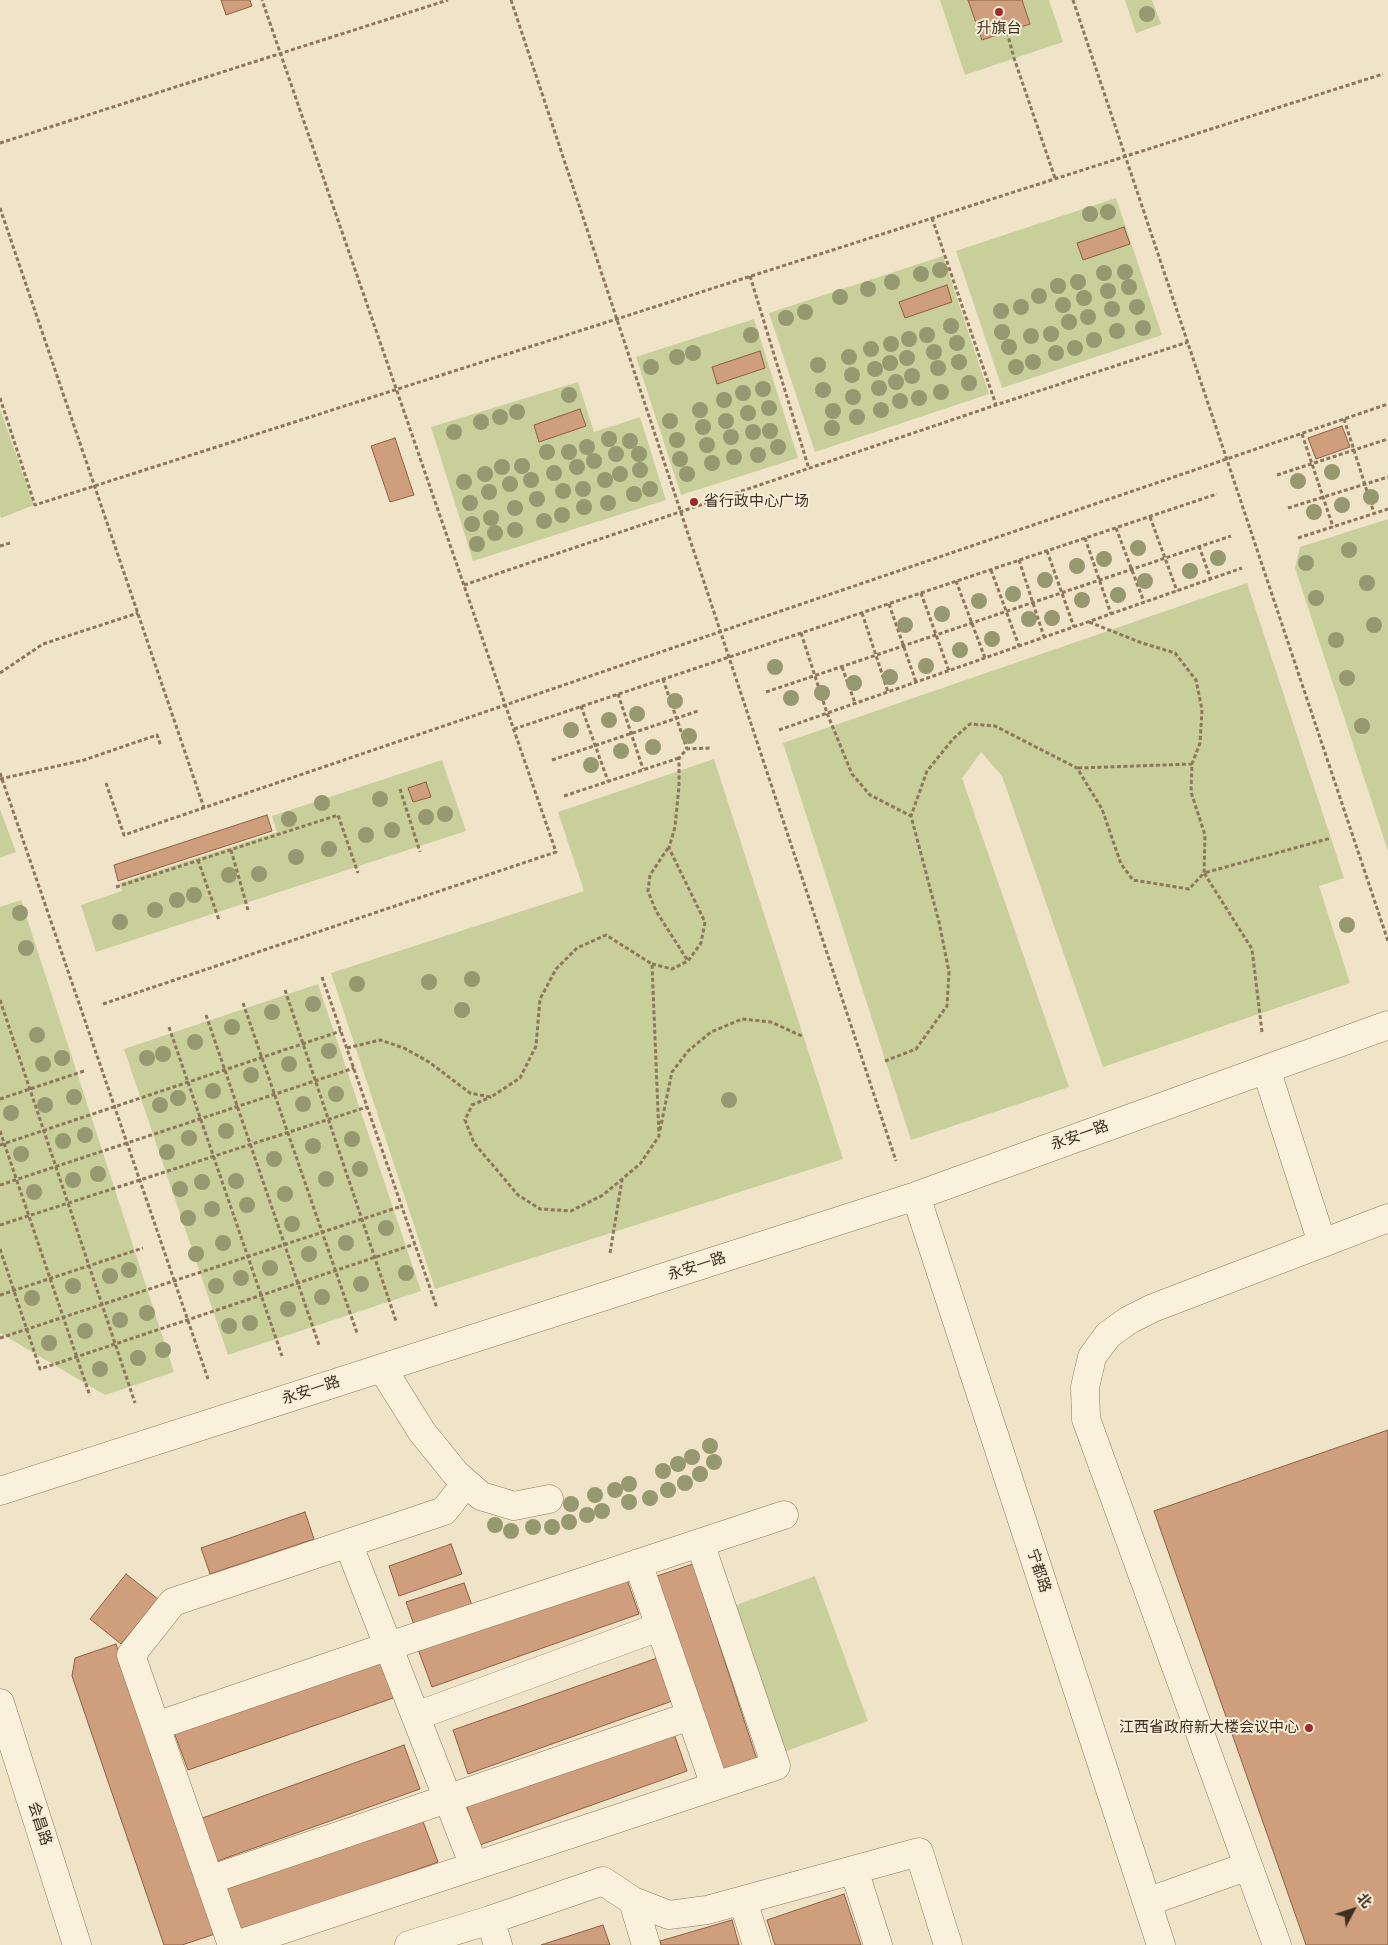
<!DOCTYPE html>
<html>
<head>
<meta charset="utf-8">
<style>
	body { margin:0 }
	#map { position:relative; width:1388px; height:1945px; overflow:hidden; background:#f0e4c8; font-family:"Source Serif 4","Noto Sans SC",serif }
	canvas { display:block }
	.north { position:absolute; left:1328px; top:1885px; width:50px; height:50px; -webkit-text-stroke:4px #f7eed8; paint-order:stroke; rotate:50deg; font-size:14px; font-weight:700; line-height:20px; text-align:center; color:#3d2e20 }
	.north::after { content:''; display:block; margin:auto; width:18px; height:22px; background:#3d2e20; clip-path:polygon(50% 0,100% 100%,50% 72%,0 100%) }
</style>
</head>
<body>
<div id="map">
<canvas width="1388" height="1945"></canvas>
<div class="north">北</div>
</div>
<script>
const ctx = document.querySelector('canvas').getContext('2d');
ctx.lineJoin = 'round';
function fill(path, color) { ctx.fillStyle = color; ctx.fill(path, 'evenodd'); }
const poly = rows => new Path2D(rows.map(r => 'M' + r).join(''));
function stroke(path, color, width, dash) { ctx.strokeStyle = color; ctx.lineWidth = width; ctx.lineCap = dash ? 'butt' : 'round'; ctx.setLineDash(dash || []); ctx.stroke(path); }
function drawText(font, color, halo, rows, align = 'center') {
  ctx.font = font + ' "Source Serif 4","Noto Sans SC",serif'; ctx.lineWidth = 4; ctx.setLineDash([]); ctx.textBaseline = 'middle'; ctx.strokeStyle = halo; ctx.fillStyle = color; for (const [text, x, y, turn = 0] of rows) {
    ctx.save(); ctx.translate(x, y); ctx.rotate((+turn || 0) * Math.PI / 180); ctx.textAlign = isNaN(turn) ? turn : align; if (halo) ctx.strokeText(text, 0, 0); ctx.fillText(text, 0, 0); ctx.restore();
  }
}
fill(poly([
	[940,0,1049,0,1063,42,965,75],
	[1125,0,1152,0,1161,24,1136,33],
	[1116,198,1162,335,1002,388,956,251],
	[943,256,989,394,815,452,769,313],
	[754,319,798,458,681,495,636,357],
	[578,382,594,432,640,417,666,500,473,561,431,427],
	[0,409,34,505,1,518,0,515],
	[1388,519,1388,851,1295,568,1300,547],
	[1247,583,1344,878,1319,886,1350,983,1103,1067,1002,776,981,752,962,778,1069,1087,911,1140,783,743],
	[714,759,843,1159,435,1289,331,973,584,891,558,812],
	[442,760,466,831,96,952,81,905,122,891,120,883,277,832,272,816],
	[0,809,16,852,0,858],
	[21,900,174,1372,105,1395,0,1333,0,907],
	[318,984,421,1291,228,1355,124,1049],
	[815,1576,868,1721,784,1752,731,1607]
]), '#c9cf9b');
const building = poly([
	[221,0,250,0,252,6,226,15,221,0],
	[968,0,1022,0,1030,24,982,40,968,0],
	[1124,227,1130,244,1083,260,1077,243,1124,227],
	[947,285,952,302,905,318,899,302,947,285],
	[760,351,765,368,717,384,712,367,760,351],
	[580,409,586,426,539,442,534,425,580,409],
	[1342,426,1350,447,1316,459,1308,438,1342,426],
	[395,438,414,495,390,502,371,446,395,438],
	[426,782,431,797,413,802,408,788,426,782],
	[267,815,272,831,118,881,114,865,267,815],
	[1388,1430,1388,1945,1306,1945,1154,1511,1388,1430],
	[305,1512,314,1539,210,1574,201,1548,305,1512],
	[451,1544,462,1574,399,1596,389,1566,451,1544],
	[693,1564,759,1766,720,1779,654,1577,693,1564],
	[624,1571,639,1614,432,1687,416,1644,624,1571],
	[126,1574,158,1599,121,1644,90,1619,126,1574],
	[464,1583,474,1611,416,1631,406,1602,464,1583],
	[116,1644,215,1934,182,1945,164,1945,72,1676,75,1658,116,1644],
	[380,1653,396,1697,188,1770,172,1727,380,1653],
	[660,1657,675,1700,468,1774,453,1730,660,1657],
	[672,1728,687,1771,480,1845,465,1802,672,1728],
	[404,1745,420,1789,212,1863,197,1820,404,1745],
	[422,1819,438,1862,230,1936,215,1893,422,1819],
	[844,1894,861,1945,775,1945,767,1920,844,1894],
	[732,1920,739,1945,661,1945,660,1941,732,1920],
	[603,1925,610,1945,541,1945,603,1925]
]);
fill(building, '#cf9f7d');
stroke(building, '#8d5f41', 1);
const minor = poly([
	[1266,1069,1322,1243],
	[916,1196,1161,1945],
	[382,1368,422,1432,456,1474,481,1496,514,1506,549,1499],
	[0,1491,916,1196,1388,1025],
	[348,1543,474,1866],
	[638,1563,715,1786],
	[0,1703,77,1945],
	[416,1716,659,1627],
	[156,1726,389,1646,784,1515],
	[854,1870,878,1945],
	[209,1880,690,1716],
	[633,1901,646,1945],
	[743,1901,757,1945],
	[1147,1902,1248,1866],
	[490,1920,603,1881,633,1901,669,1915,707,1910,919,1852,948,1945],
	[232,1945,131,1655,173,1602,444,1511,466,1483],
	[236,1945,776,1766,700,1543],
	[409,1945,490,1920,498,1945],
	[1277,1945,1086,1419,1085,1387,1092,1357,1108,1335,1129,1320,1153,1308,1388,1218]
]);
stroke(minor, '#8d765c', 29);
stroke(poly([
	[511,0,896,1161],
	[1073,0,1388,941],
	[1007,32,1014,58,1055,178],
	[0,143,448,0],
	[0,208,204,808],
	[932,218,996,405],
	[750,276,809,469],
	[0,398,35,505,1383,74],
	[1344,419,1374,513],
	[1302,434,1333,527],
	[1277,475,1388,439],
	[1288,508,1388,477],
	[1150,517,1177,591],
	[1116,528,1144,602],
	[1085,538,1111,614],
	[1298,538,1388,509],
	[0,546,10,543],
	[1199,546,1211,580],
	[1047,551,1074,627],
	[1019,560,1044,637],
	[991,570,1019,646],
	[956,581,985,658],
	[464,585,996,405,1188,342],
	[921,593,949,671],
	[889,604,916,682],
	[862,613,888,692],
	[801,633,827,713,852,774,870,795,911,816],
	[842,667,855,703],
	[0,673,43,644,138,613],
	[663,679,687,749],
	[766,692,1231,536],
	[618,694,643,769],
	[581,706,608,781],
	[514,729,1217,494],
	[779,730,1242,568],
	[552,760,698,711],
	[1078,768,1192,764],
	[0,773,208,1379],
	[0,779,84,760,157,735,161,746],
	[106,783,124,835,1388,404],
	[400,789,420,852],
	[564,796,679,758],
	[668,848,650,875,648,891,656,911,688,961],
	[231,850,248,910],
	[198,860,219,920],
	[116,887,338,815,358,873],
	[652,964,672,969,688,961,701,943,705,922,669,848,675,827,679,786,679,758,687,749,711,748],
	[322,977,437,1308],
	[285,990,396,1321],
	[0,1000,135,1403],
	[243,1003,357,1333],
	[103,1004,556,852,262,0],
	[206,1015,319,1345],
	[169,1027,282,1356],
	[1262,1032,1252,949,1204,873,1331,838],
	[347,1048,380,1040,404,1048,429,1062,470,1093,491,1097,520,1078,536,1046,540,999,556,969,577,948,606,935,652,964,659,1136,640,1164,603,1195,571,1211,540,1209,518,1195,474,1143,465,1120,472,1105,491,1097],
	[885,1061,916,1049,947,1006,949,972,939,922,911,816,927,771,953,739,970,724,995,726,1077,768,1102,809,1121,864,1133,880,1189,889,1204,873,1205,835,1191,792,1192,764,1200,743,1202,710,1196,680,1175,653,1142,643,1089,622],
	[0,1099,84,1071],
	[660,1130,672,1072,688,1051,711,1032,742,1019,771,1022,804,1037],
	[0,1131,90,1396],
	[0,1145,341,1031],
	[0,1185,354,1068],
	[0,1225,367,1107],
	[0,1249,40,1369,415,1244],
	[610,1253,622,1180],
	[0,1295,143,1248],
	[0,1338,402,1206]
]), '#8d765c', 3, [4, 2.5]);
stroke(minor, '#faf1dc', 28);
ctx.fillStyle = '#96986f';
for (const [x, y] of [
	[1147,14],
	[1108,212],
	[1090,214],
	[940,270],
	[1125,272],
	[1104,273],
	[921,274],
	[892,282],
	[1078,282],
	[1058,286],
	[1129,287],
	[868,289],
	[1108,291],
	[1039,296],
	[840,297],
	[1084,298],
	[1063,305],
	[1021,307],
	[1137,307],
	[1112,309],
	[1001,311],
	[805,312],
	[1088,317],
	[786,318],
	[1069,322],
	[951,326],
	[1143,328],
	[1117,331],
	[1002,332],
	[1051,334],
	[751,335],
	[927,335],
	[1031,336],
	[909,339],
	[1094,340],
	[957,343],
	[891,344],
	[1009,347],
	[1075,348],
	[871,349],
	[934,352],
	[693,353],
	[1056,353],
	[677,357],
	[849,357],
	[907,358],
	[959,362],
	[1033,362],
	[890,363],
	[818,365],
	[651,367],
	[1016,367],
	[938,368],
	[875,369],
	[852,375],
	[912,376],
	[896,382],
	[969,383],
	[879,388],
	[763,389],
	[823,390],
	[941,392],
	[743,393],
	[569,395],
	[853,397],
	[919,398],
	[724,400],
	[900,401],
	[769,408],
	[700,410],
	[881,410],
	[833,411],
	[517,412],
	[748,413],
	[500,417],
	[857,417],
	[670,421],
	[726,421],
	[481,422],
	[703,427],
	[832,428],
	[770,431],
	[454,432],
	[753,432],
	[731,437],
	[609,439],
	[677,440],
	[630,441],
	[707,445],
	[587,447],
	[778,447],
	[547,452],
	[569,452],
	[616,454],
	[639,454],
	[758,455],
	[734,457],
	[680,459],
	[594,461],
	[712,463],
	[522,466],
	[502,467],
	[577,467],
	[640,470],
	[1332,472],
	[554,473],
	[485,474],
	[620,474],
	[687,474],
	[531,480],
	[605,480],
	[1298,481],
	[464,482],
	[510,484],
	[583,489],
	[650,489],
	[563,491],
	[489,492],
	[634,494],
	[1371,497],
	[537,499],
	[470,503],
	[608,503],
	[1342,505],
	[584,507],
	[515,508],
	[1314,512],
	[562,515],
	[491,518],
	[544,521],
	[472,524],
	[515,530],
	[495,533],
	[477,544],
	[1138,548],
	[1349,550],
	[1218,558],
	[1104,559],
	[1306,563],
	[1077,566],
	[1190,571],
	[1045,580],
	[1145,581],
	[1367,583],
	[1013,594],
	[1118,595],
	[1316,598],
	[1082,600],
	[979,601],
	[942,614],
	[1052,618],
	[1029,619],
	[905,625],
	[1374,625],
	[992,639],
	[1336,640],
	[960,650],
	[926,666],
	[775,667],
	[890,677],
	[1347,678],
	[854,683],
	[822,693],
	[791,698],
	[675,701],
	[637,714],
	[609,720],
	[1362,726],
	[571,730],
	[689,736],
	[653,747],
	[621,751],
	[591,765],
	[380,799],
	[322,803],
	[445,814],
	[426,817],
	[289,819],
	[392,830],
	[366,835],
	[329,849],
	[296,857],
	[259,874],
	[229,875],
	[194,895],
	[177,900],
	[155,910],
	[20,913],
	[120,922],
	[1347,925],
	[26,948],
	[472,979],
	[429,982],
	[357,984],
	[313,1004],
	[462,1010],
	[272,1012],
	[232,1027],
	[37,1035],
	[195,1042],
	[329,1051],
	[163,1054],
	[62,1058],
	[147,1058],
	[43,1064],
	[289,1064],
	[251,1075],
	[213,1091],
	[336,1094],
	[74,1097],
	[178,1098],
	[729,1100],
	[303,1104],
	[45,1105],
	[160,1105],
	[11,1113],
	[226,1131],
	[85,1135],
	[189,1138],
	[352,1139],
	[63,1141],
	[313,1146],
	[167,1152],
	[21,1154],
	[274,1159],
	[360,1169],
	[98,1174],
	[326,1179],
	[73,1180],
	[236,1181],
	[202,1182],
	[180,1189],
	[34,1192],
	[285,1194],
	[247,1205],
	[212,1209],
	[188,1218],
	[292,1224],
	[386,1228],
	[223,1243],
	[346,1243],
	[196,1254],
	[309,1254],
	[270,1268],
	[129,1270],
	[406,1273],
	[110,1276],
	[241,1278],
	[361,1284],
	[73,1286],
	[216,1286],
	[322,1297],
	[32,1298],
	[288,1309],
	[147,1313],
	[120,1320],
	[250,1323],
	[229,1326],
	[85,1331],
	[49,1343],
	[163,1350],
	[138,1358],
	[100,1369],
	[710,1446],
	[692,1457],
	[714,1462],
	[678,1464],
	[663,1471],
	[700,1474],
	[685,1483],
	[629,1484],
	[615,1490],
	[668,1490],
	[595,1495],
	[650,1498],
	[629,1502],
	[571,1504],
	[602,1511],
	[587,1515],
	[569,1522],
	[495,1525],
	[533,1527],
	[552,1527],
	[511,1531]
]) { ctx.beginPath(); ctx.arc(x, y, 8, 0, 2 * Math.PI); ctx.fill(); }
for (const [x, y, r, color] of [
	[999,12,5,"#9e2a2b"],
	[694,502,5,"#9e2a2b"],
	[1309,1728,5,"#9e2a2b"]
]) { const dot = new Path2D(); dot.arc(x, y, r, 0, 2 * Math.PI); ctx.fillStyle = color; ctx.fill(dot); stroke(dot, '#f7eed8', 2); }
drawText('15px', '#3d2e20', '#f7eed8', [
	["升旗台",999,29],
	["省行政中心广场",704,502,"left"],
	["江西省政府新大楼会议中心",1299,1728,"right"]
]);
drawText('15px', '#3d2e20', '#f7eed8', [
	["永安一路",1080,1136,-20],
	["永安一路",697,1267,-18],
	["永安一路",311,1391,-18],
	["宁都路",1038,1571,72],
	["会昌路",39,1824,72]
]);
</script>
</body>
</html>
